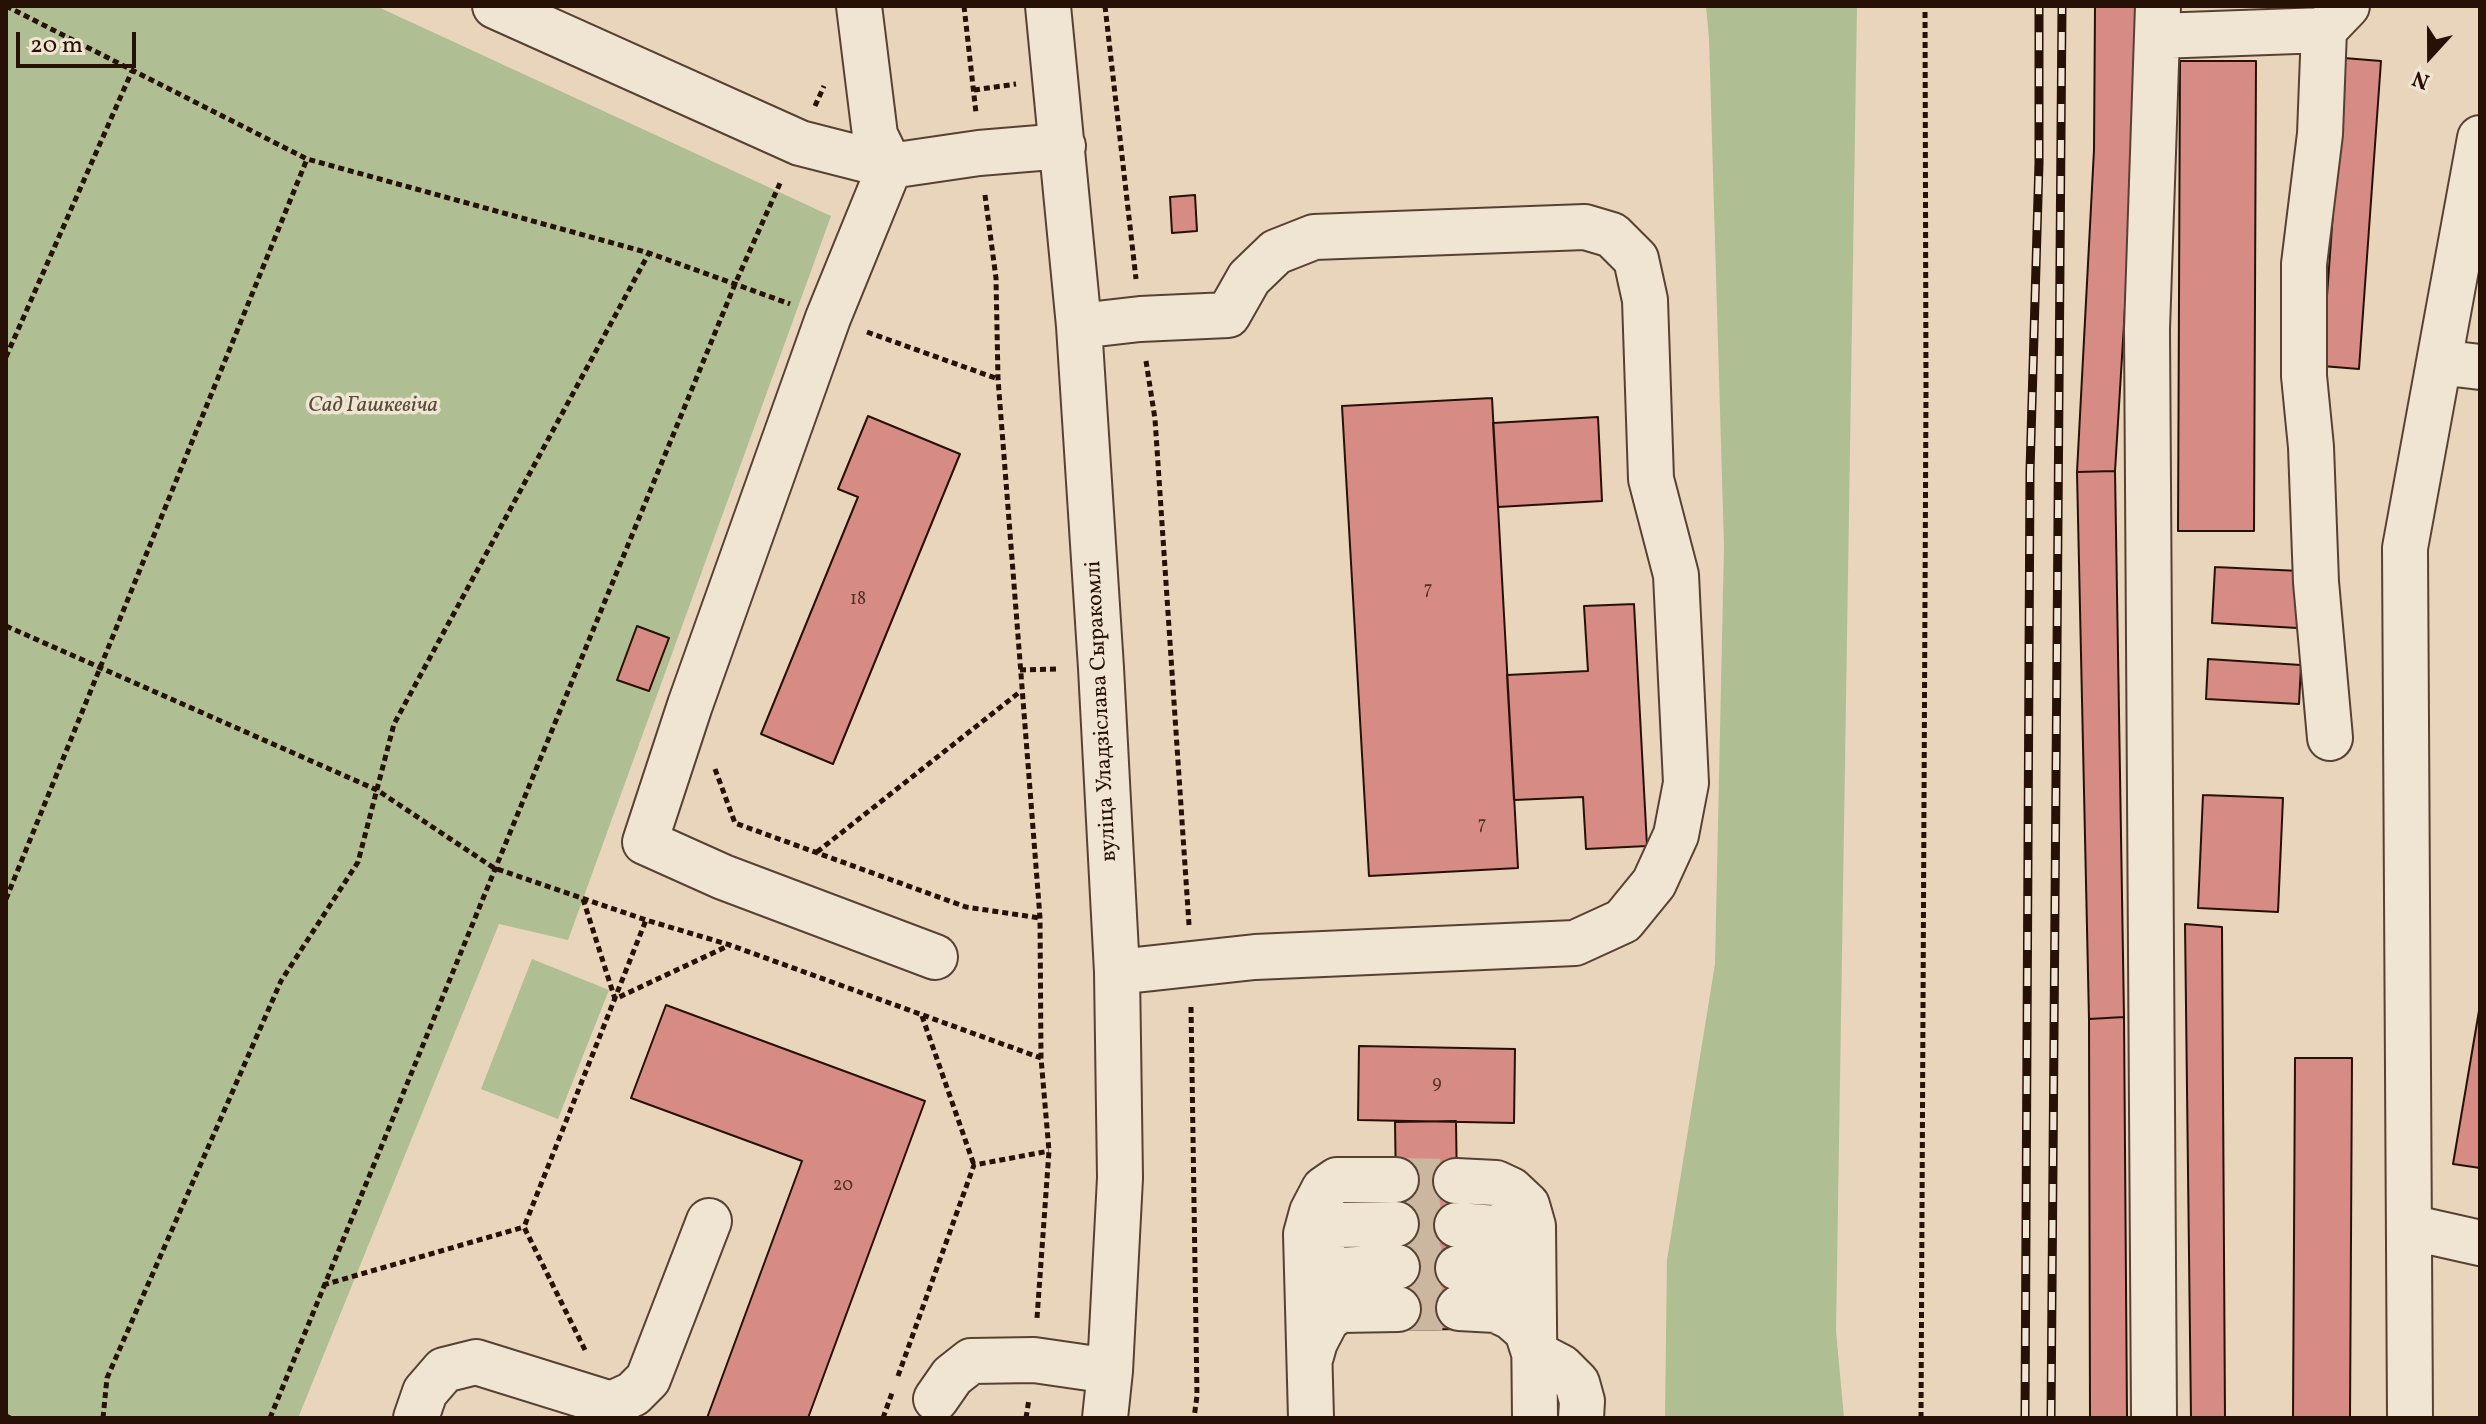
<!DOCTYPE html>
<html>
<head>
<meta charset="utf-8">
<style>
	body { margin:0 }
	#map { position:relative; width:2486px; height:1424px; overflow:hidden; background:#e8d5bb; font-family:Vollkorn,serif }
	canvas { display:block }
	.frame { position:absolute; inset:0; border:8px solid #271005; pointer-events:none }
	.north { position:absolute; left:2390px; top:16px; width:80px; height:80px; -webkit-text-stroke:6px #f0e4d3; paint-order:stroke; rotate:201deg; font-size:22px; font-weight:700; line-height:32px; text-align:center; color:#271005 }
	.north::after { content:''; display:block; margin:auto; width:28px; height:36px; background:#271005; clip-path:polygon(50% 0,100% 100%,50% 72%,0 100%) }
	.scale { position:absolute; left:16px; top:32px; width:120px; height:36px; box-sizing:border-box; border:4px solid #271005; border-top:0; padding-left:10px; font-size:24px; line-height:28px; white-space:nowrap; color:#271005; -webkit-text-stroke:6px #f0e4d3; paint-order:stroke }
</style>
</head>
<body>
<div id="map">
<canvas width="2486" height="1424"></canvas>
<div class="frame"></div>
<div class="north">N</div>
<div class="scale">20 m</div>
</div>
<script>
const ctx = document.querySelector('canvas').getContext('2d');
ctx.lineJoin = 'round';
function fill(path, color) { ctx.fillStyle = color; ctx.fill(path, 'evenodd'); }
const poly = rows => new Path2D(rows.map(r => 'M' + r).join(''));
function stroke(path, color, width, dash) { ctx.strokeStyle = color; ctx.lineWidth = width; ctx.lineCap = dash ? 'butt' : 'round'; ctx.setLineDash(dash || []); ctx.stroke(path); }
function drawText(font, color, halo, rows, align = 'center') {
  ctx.font = font + ' Vollkorn,serif'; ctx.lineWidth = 7; ctx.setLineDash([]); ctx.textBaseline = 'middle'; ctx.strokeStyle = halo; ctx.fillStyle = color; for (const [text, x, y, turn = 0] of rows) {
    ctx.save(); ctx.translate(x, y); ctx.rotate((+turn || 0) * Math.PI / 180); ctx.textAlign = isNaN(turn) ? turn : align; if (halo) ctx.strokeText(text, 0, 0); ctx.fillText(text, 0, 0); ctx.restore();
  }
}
fill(poly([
	[6,6,376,6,831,216,568,940,499,924,298,1418,6,1418],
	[1706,6,1857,6,1836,1331,1844,1418,1665,1418,1667,1260,1715,964,1724,546,1709,38],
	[532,959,609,990,558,1119,481,1089]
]), '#b0be94');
const building = poly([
	[2095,6,2135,6,2135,145,2115,471,2077,472,2094,150,2095,6],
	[2344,58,2381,61,2359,369,2322,366,2344,58],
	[2180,61,2256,61,2254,531,2178,531,2180,61],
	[1195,195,1197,231,1172,233,1170,197,1195,195],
	[1492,398,1518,868,1369,876,1342,406,1492,398],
	[868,416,960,454,833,764,761,734,858,497,838,489,868,416],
	[1598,417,1602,501,1498,507,1493,423,1598,417],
	[2115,471,2124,1017,2089,1019,2077,472,2115,471],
	[2215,567,2300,571,2297,628,2212,623,2215,567],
	[1634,604,1647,846,1586,849,1583,797,1514,800,1507,675,1588,671,1584,606,1634,604],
	[637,626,669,638,649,691,617,680,637,626],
	[2208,659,2301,665,2299,704,2206,699,2208,659],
	[2203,795,2283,798,2278,912,2198,908,2203,795],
	[2185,924,2222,927,2225,1418,2191,1418,2185,924],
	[666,1005,925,1101,808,1418,707,1418,802,1161,631,1098,666,1005],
	[2480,1005,2480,1168,2453,1164,2480,1005],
	[2124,1017,2127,1418,2090,1418,2089,1019,2124,1017],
	[1359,1046,1515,1049,1514,1123,1358,1120,1359,1046],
	[2295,1058,2352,1058,2350,1418,2293,1418,2295,1058],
	[1456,1121,1459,1329,1398,1330,1395,1122,1456,1121]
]);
fill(building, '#d68b84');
stroke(building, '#271005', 2);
stroke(poly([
	[1396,1180,1456,1181],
	[1396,1224,1457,1225],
	[1397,1267,1458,1268],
	[1398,1309,1459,1308]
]), '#cbb7a0', 44, [44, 22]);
const minor = poly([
	[495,6,800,143,890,166,979,153,1063,146],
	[859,6,875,135,890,166,828,318,690,705,645,842,723,877,935,957],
	[1048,6,1079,326,1101,668,1117,972,1120,1178,1110,1371,1105,1418],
	[2324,30,2320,134,2304,264,2304,376,2311,447,2316,582,2330,738],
	[2158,36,2324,30,2347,6],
	[1079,326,1140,319,1228,315,1249,278,1276,252,1314,237,1585,227,1612,235,1636,259,1645,300,1651,479,1676,575,1686,783,1676,835,1654,883,1623,921,1575,943,1255,957,1117,972],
	[2439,362,2480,367],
	[1456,1181,1496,1183,1511,1190,1527,1205,1533,1226,1535,1418],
	[1457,1225,1496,1228,1511,1235,1526,1250,1533,1271],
	[2409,1227,2480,1243],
	[1458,1268,1497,1269,1512,1275,1528,1290,1533,1312],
	[1308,1273,1312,1257,1324,1235,1337,1225,1396,1224],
	[1459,1308,1496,1310,1511,1317,1527,1331,1534,1353,1561,1367,1577,1383,1582,1401,1581,1418],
	[1309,1318,1313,1301,1325,1279,1338,1270,1397,1267],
	[1311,1356,1315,1342,1327,1319,1340,1310,1398,1309],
	[936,1399,952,1376,971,1361,1034,1360,1110,1371],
	[416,1418,425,1392,444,1370,476,1362,611,1404,633,1394,648,1379,709,1221],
	[1311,1418,1306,1234,1312,1212,1324,1189,1337,1180,1396,1180],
	[2154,1418,2147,329,2158,6],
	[2410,1418,2405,548,2480,138]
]);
stroke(minor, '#574132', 48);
stroke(poly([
	[6,6,307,159,649,253,790,304],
	[964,6,976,113],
	[1105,6,1136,279],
	[974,90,1016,84],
	[815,106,824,86],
	[985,195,996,278,998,379,1040,918,1041,1058,1049,1151,1037,1318],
	[867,332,998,379],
	[6,357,132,71],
	[1146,361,1155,419,1189,925],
	[6,626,377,790,494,868,646,920,730,945,1041,1058],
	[1020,670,1059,669],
	[715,769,735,823,966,907,1040,918],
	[817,852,1021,691],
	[6,899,307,159],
	[583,899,615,999,730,945],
	[1191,1007,1197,1396,1194,1418],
	[922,1016,974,1165],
	[323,1285,524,1227],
	[585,1350,524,1227,646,920],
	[898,1376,974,1165,1049,1151],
	[6,1416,10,1418],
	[103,1418,107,1378,281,981,358,862,394,724,649,253],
	[270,1418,735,284,781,181],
	[883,1418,892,1393],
	[1026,1418,1029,1399],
	[1921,1418,1926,392,1925,6]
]), '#271005', 5, [6, 4]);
stroke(minor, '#f0e4d3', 44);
const rail = poly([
	[2025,1418,2030,471,2039,163,2039,6],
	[2051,1418,2062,6]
]);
stroke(rail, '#271005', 9);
stroke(rail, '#f0e4d3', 6, [18]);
drawText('18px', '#532f25', null, [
	["7",1428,591],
	["18",858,601],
	["7",1482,826],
	["9",1437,1085],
	["20",843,1187]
]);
drawText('italic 22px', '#574d37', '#f0e4d3', [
	["Сад Гашкевіча",373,407]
]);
drawText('22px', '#271005', '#f0e4d3', [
	["вуліца Уладзіслава Сыракомлі",1103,711,-93]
]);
</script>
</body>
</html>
